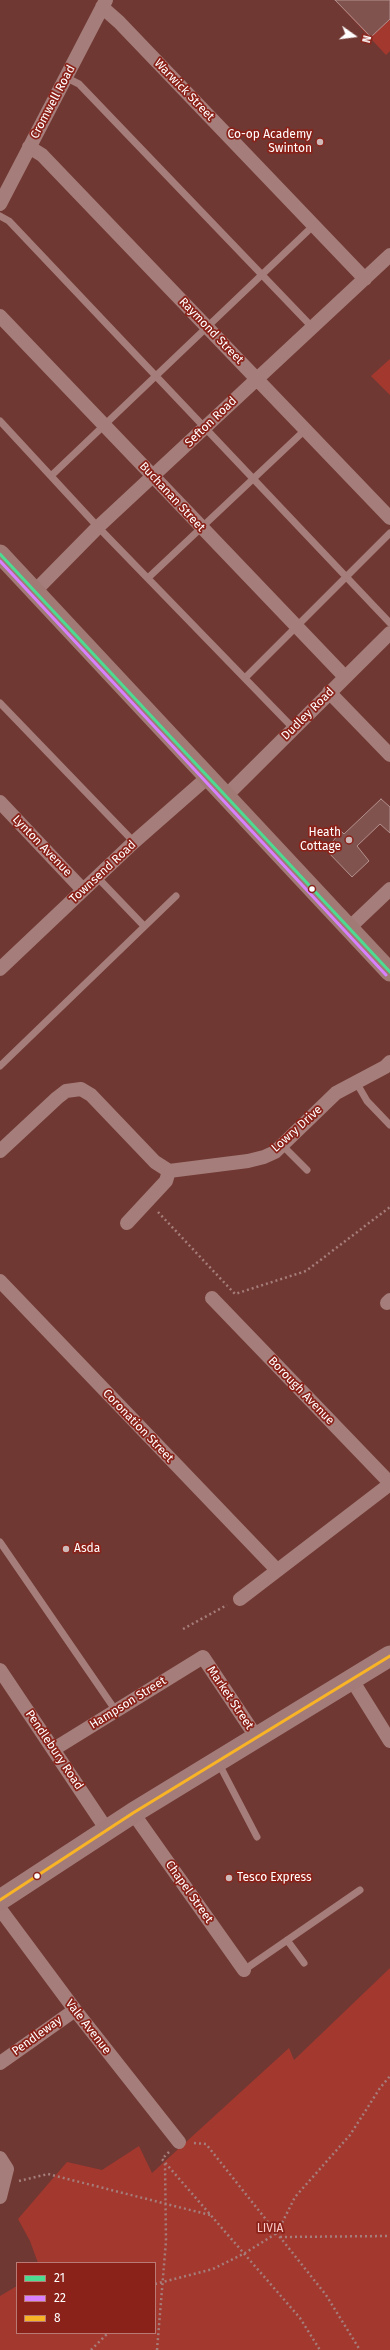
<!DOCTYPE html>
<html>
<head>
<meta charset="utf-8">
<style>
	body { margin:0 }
	#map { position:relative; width:390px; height:2350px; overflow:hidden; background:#703833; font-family:"Fira Sans",sans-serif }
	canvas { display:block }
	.legend { position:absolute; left:16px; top:2262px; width:140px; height:72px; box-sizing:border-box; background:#8a2219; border:1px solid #b97a75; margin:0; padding:5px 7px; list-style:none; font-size:12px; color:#fff }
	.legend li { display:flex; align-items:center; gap:8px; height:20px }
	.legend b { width:20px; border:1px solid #b97a75 }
	.north { position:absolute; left:334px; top:16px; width:40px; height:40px; -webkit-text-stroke:3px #8a2219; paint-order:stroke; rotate:104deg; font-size:11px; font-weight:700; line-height:16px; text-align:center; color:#fff }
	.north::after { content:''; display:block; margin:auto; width:14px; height:18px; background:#fff; clip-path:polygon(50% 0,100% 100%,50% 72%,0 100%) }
</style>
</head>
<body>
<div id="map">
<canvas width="390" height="2350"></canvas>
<ul class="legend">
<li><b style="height:5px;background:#4ddb92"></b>21</li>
<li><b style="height:5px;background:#d880ff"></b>22</li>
<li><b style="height:5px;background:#f9b426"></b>8</li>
</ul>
<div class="north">N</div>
</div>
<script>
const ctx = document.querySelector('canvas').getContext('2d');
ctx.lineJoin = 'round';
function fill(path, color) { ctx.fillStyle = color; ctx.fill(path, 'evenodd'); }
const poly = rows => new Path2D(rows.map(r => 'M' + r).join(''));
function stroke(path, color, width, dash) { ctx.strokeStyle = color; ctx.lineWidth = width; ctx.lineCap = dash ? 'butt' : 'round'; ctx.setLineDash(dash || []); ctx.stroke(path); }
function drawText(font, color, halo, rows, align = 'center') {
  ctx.font = font + ' "Fira Sans",sans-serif'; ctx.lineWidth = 3.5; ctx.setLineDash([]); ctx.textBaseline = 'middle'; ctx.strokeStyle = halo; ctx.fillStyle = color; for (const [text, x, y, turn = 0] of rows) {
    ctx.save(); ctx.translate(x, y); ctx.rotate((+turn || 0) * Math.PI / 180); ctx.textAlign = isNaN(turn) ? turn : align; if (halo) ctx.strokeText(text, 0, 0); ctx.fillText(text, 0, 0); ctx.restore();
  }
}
fill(poly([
	[335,0,390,0,390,51,386,55],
	[390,359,390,395,371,376],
	[390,1968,390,2350,0,2350,0,2296,17,2286,17,2333,155,2333,155,2263,38,2263,30,2241,18,2219,67,2162,102,2170,139,2146,152,2173,289,2048,294,2060]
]), '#a3382f');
const building = poly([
	[335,0,390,0,390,19,371,37,335,0],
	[381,799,390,807,390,833,380,824,357,846,369,861,352,877,326,850,341,831,344,834,381,799]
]);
fill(building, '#80534f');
stroke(building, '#b3918e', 1);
stroke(poly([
	[158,1212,235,1294,306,1271,390,1207],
	[183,1629,227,1605],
	[194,2143,206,2144,326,2295,360,2350],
	[169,2152,162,2159,300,2318,320,2350],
	[19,2181,48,2174,210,2215],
	[280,2237,390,2236],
	[155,2284,213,2269,245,2253,277,2233,295,2197,350,2135,380,2088,390,2076],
	[91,2350,108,2333],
	[157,2350,166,2241,165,2163]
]), '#a57d7a', 2.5, [2, 3]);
stroke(poly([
	[67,78,79,84,312,327],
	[0,216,9,221,390,623],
	[0,421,98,527,293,728],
	[52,475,314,225],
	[149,577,306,429],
	[245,678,390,533],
	[0,703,134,842],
	[97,877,144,926],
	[0,1066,176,896],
	[356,1082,367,1101,390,1125],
	[282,1145,307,1170],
	[0,1542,116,1711],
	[218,1762,257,1837],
	[287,1940,304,1963],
	[244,1970,360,1890]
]), '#a57d7a', 7);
stroke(poly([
	[102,7,119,22,365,279],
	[29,147,42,155,390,518],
	[0,204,106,0],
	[0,316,345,677],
	[35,591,98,527,390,255],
	[329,692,390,755],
	[226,796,390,633],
	[0,802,83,890],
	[348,929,390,889],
	[0,969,134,842,208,777],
	[0,1151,57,1098,66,1091,81,1089,91,1095,155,1162,169,1171],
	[169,1171,248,1161,264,1157,275,1152,336,1093,385,1067,390,1062],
	[127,1223,166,1181,169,1171],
	[0,1281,277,1570],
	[212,1298,390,1483],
	[387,1303,390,1300],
	[240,1599,390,1484],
	[0,1670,107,1830],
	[352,1680,390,1741],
	[54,1749,203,1657,257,1738],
	[133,1813,244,1970],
	[0,1909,75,2010,179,2142],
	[0,2063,75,2010],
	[0,2158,7,2169,0,2197]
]), '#a57d7a', 14);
stroke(poly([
	[0,554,390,972]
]), '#a17975', 19);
stroke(poly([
	[0,1900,133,1813,390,1656]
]), '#a37c79', 21);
stroke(poly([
	[0,554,390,972]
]), '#4ddb92', 3);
stroke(poly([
	[0,561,386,975]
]), '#d880ff', 3);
stroke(poly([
	[0,1900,133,1813,390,1656]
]), '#f9b426', 3);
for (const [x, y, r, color] of [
	[320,142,4,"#cdb9b8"],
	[349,840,4,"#cdb9b8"],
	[312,889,3.5,"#fff"],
	[66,1549,4,"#cdb9b8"],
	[37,1876,3.5,"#fff"],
	[229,1878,4,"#cdb9b8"]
]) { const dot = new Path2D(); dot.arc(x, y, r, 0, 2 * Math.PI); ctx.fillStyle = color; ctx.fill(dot); stroke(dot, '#8a2219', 1.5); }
drawText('12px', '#fff', '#8a2219', [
	["Warwick Street",184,90,46],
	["Cromwell Road",53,102,-62],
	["Raymond Street",211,331,46],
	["Sefton Road",211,422,-44],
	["Buchanan Street",172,497,47],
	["Dudley Road",308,714,-45],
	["Lynton Avenue",42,846,46],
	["Townsend Road",103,872,-43],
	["Lowry Drive",297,1129,-42],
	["Borough Avenue",301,1391,46],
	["Coronation Street",138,1426,46],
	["Market Street",230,1698,56],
	["Hampson Street",128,1703,-32],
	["Pendlebury Road",54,1750,56],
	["Chapel Street",189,1892,55],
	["Vale Avenue",88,2027,52],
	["Pendleway",37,2036,-36]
]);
drawText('12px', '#fff', '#8a2219', [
	["Co-op Academy",312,135],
	["Swinton",312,149],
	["Heath",341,833],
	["Cottage",341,847],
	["Asda",74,1549,"left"],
	["Tesco Express",237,1878,"left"]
], 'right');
drawText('12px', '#facbc8', '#8a2219', [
	["LIVIA",270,2229]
]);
</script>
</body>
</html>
